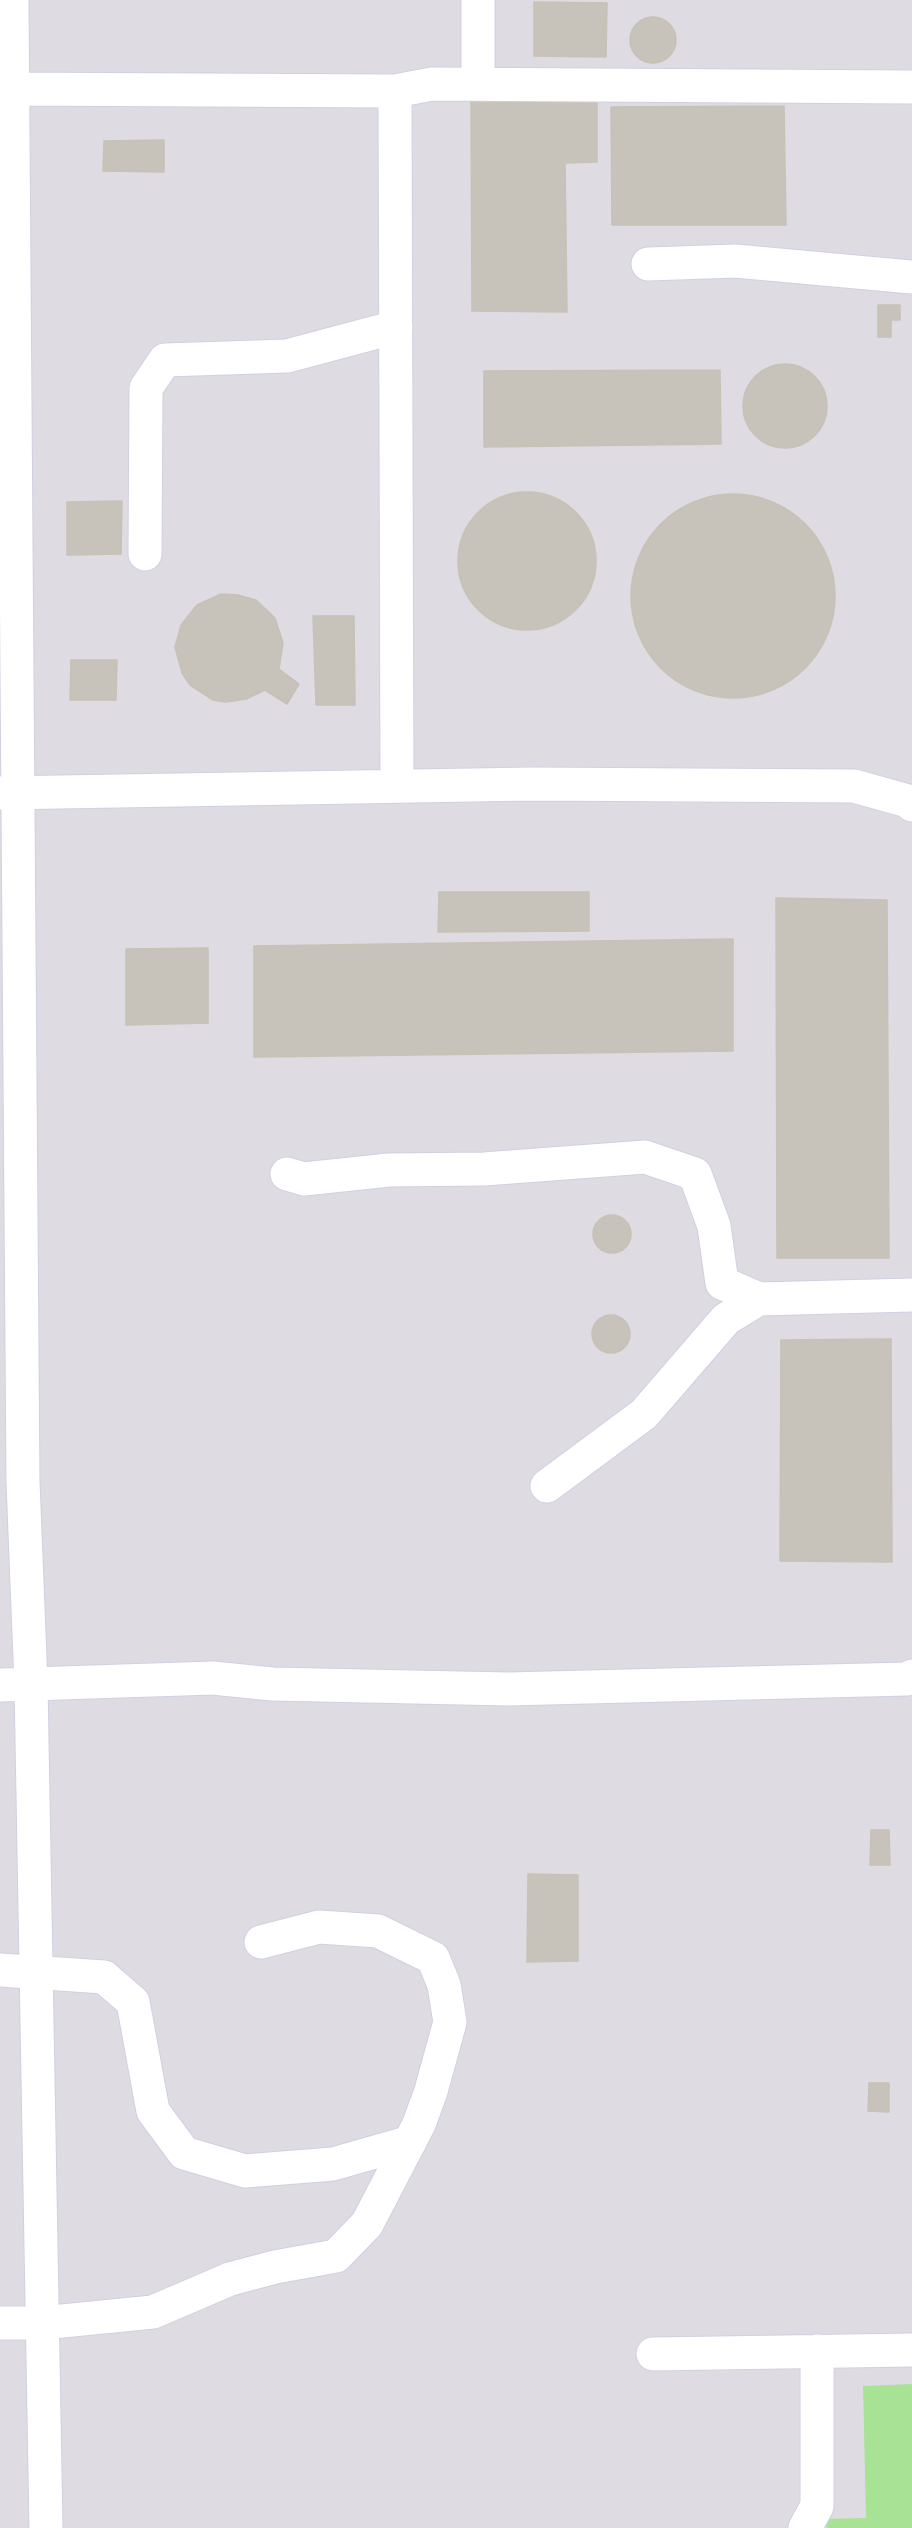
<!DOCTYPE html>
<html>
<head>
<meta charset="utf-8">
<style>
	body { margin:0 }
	canvas { display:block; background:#ebe6da }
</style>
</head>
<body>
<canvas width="912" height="2528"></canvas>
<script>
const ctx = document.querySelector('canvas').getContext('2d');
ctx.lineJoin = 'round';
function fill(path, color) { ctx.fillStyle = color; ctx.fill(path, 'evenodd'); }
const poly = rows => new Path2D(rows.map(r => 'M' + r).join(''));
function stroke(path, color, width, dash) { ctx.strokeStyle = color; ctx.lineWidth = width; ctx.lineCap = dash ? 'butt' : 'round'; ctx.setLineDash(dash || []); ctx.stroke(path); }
fill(poly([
	[0,0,912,0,912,2528,0,2528]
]), '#dedbe3');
fill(poly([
	[912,2384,912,2528,828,2528,819,2519,866,2518,863,2386]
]), '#a8e395');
const building = poly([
	[534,2,607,3,606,57,534,56,534,2],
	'630 40a23 23 0 1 1 46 0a23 23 0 1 1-46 0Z',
	[597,99,597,162,565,163,567,312,472,311,471,100,597,99],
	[784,106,786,225,612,225,611,107,784,106],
	[164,140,164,172,103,171,104,141,164,140],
	[878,305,900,305,900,320,891,320,891,337,878,337,878,305],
	'743 406a42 42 0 1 1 84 0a42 42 0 1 1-84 0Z',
	[720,370,721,444,484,447,484,371,720,370],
	'458 561a69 69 0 1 1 138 0a69 69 0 1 1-138 0Z',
	'631 596a102 102 0 1 1 204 0a102 102 0 1 1-204 0Z',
	[122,501,121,554,67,555,67,502,122,501],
	[221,594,238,595,256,600,275,618,283,643,279,669,299,684,287,704,265,690,246,699,226,702,213,700,190,685,182,673,175,647,181,625,197,605,221,594],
	[313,616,354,616,355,705,316,705,313,616],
	[71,660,117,660,116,700,70,700,71,660],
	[439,892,589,892,589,931,438,932,439,892],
	[776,898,887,900,889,1258,777,1258,776,898],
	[733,939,733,1051,254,1057,254,946,733,939],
	[208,948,208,1023,126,1025,126,949,208,948],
	'593 1234a19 19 0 1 1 38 0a19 19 0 1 1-38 0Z',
	'592 1334a19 19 0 1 1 38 0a19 19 0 1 1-38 0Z',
	[891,1339,892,1562,780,1561,781,1340,891,1339],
	[871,1830,889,1830,890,1865,870,1865,871,1830],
	[528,1874,578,1875,578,1961,527,1962,528,1874],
	[869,2083,889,2083,889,2112,868,2111,869,2083]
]);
fill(building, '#c7c2ba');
stroke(building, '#c6c2b4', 1.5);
const minor = poly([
	[12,0,23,1482,31,1684,46,2528],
	[478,84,478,0],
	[12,89,395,91,397,786],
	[395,91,432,84,912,87],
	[648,264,735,261,912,277],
	[145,554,146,388,165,360,287,356,396,327],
	[0,793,532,784,854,786,908,801,912,805],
	[287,1174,304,1179,389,1170,484,1169,645,1157,695,1174,714,1226,722,1283,759,1299,912,1295],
	[547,1486,644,1414,726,1319,759,1299],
	[0,1685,213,1678,272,1684,508,1689,907,1679,912,1676],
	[0,1970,104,1977,133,2002,153,2111,184,2153,245,2171,333,2164,410,2142],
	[0,2323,42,2323,153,2312,230,2279,275,2267,336,2256,367,2224,419,2124,431,2091,450,2022,444,1985,433,1958,378,1931,319,1927,261,1942],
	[653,2354,912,2350],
	[805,2528,817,2506,817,2351]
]);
stroke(minor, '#cfd1e2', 35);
stroke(minor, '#fff', 33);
</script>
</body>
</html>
